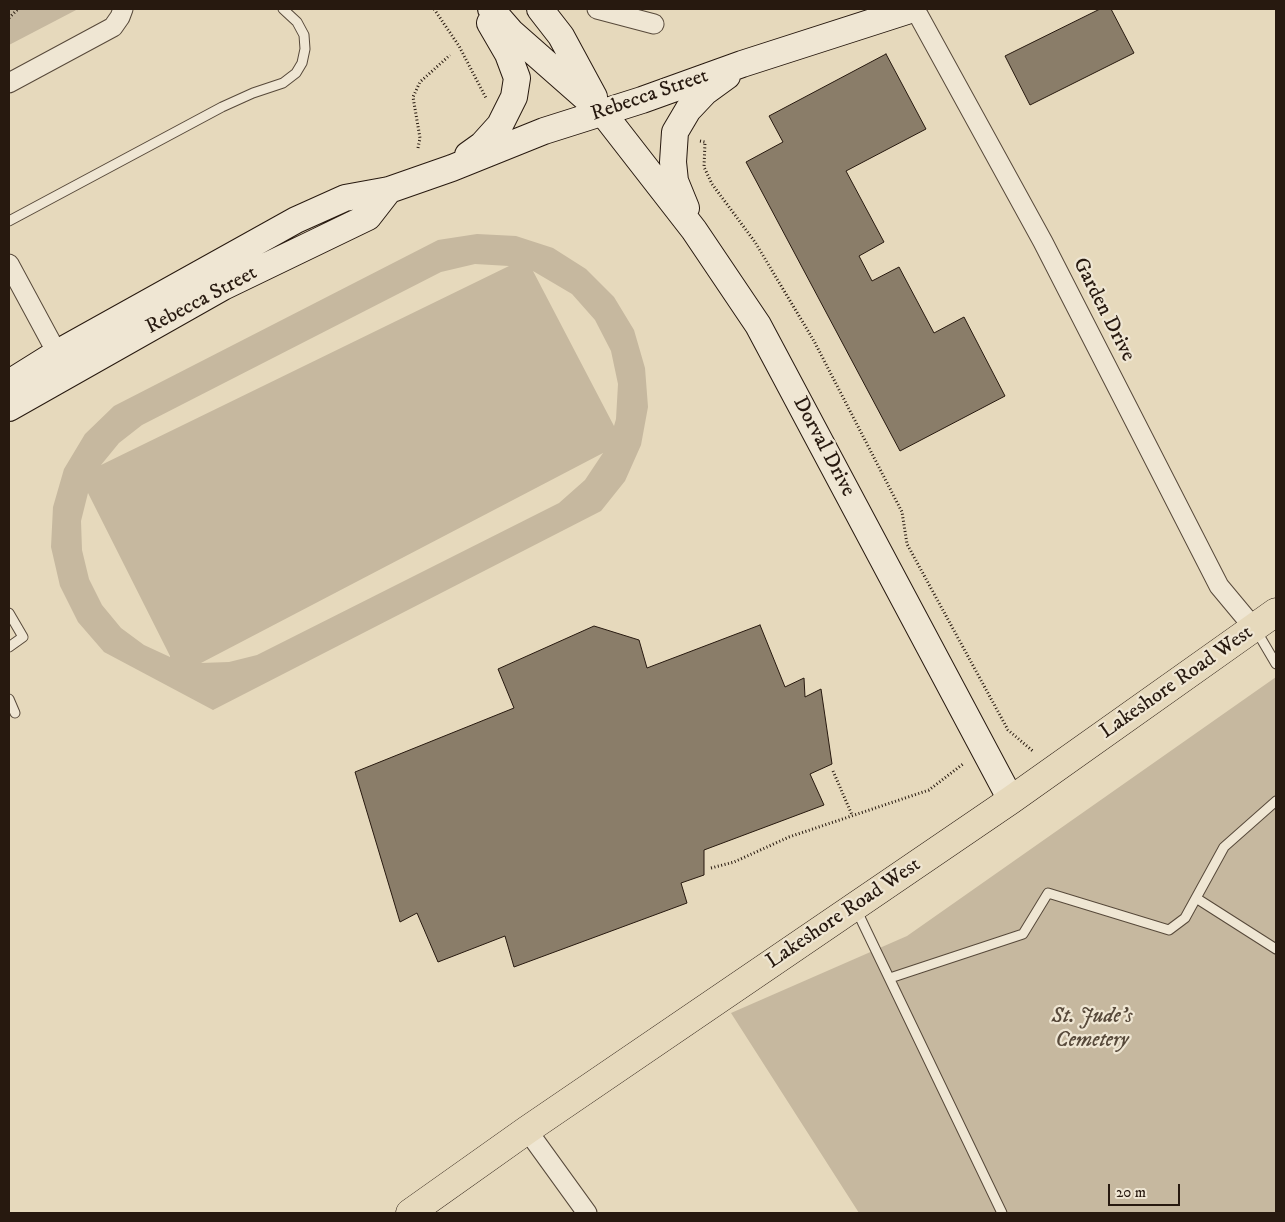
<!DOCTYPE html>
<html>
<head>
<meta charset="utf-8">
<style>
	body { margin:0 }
	#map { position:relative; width:1285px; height:1222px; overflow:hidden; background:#e6d9bc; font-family:"IM FELL DW Pica",serif }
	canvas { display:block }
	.frame { position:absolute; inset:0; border:10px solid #27190f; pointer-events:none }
	.scale { position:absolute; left:1108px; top:1184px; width:72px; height:22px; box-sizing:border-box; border:2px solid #27190f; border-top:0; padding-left:6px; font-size:15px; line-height:18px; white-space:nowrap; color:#27190f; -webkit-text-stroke:4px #efe6d3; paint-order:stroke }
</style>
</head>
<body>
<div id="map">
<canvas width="1285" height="1222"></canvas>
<div class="frame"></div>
<div class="scale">20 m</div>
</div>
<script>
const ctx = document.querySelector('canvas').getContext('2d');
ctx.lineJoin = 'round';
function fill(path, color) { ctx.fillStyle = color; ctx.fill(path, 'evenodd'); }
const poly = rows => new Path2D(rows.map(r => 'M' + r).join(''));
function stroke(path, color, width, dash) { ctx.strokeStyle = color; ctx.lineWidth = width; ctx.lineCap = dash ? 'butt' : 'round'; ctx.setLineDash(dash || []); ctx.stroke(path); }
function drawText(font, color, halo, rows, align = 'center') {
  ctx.font = font + ' "IM FELL DW Pica",serif'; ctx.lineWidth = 4.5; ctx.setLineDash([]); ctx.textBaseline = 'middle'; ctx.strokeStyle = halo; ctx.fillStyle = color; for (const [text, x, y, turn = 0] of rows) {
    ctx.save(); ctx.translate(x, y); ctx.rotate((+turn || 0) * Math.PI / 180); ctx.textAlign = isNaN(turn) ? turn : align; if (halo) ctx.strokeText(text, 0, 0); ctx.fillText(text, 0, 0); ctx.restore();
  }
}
fill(poly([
	[9,9,78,9,9,45],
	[477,234,516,236,553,248,586,269,614,297,634,330,645,368,648,407,641,445,625,481,601,511,213,710,104,652,78,622,60,586,51,547,53,507,64,469,85,434,114,406,438,240],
	[475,264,509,266,101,465,119,443,142,425,441,272],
	[533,271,572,294,595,320,611,351,618,384,616,419,614,426],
	[603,453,585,480,559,503,257,655,229,662,201,663],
	[88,493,170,656,170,657,144,645,121,628,102,605,89,579,82,550,81,521],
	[1276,677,1276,1213,859,1213,731,1013,907,936]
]), '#c6b89f');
const building = poly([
	[1100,9,1111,9,1134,53,1030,105,1005,56,1100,9],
	[886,54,926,129,846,171,884,242,859,256,872,281,899,267,934,333,964,317,1005,396,900,451,746,162,783,142,769,116,886,54],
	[760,625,785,687,804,678,805,697,821,689,832,764,810,774,824,805,704,850,704,875,681,883,687,903,514,967,505,936,438,962,417,913,400,922,355,772,514,708,498,669,594,626,639,640,647,668,760,625]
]);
fill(building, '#8a7d69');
stroke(building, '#27190f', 1);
const service = poly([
	[9,221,222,107,253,93,283,83,296,73,302,63,305,49,304,35,297,22,283,9],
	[9,613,23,637,9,647],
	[1256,630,1276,664],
	[9,699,15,713],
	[1196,898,1276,949],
	[856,909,1002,1213],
	[890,978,1023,934,1048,893,1169,930,1185,918,1224,847,1276,801]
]);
const minor = poly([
	[597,9,654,24],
	[915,9,1043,242,1219,586,1254,628],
	[9,83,113,27,120,17,123,9],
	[9,264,57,353],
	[527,1130,587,1213]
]);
const secondary = poly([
	[491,9,511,32,603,113,694,230,758,325,1011,800],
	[540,9,561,36,594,97],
	[468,155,482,145,500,125,514,97,517,78,508,54,490,23],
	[686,208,675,181,673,162,675,132,688,110,705,92,727,76],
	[9,383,57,353,296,220,345,198,389,190,452,168,544,131,642,100,742,64,913,9],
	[9,408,223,287,368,217,389,190]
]);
const primary = poly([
	[410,1213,527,1130,1011,800,1276,612]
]);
stroke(service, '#57493a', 11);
stroke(minor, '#57493a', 21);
stroke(secondary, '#27190f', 28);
stroke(primary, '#27190f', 29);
stroke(poly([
	[434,9,459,46,486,98],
	[9,18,18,9],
	[700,141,705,142,704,167,712,184,755,242,814,341,902,512,907,544,1008,730,1034,752],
	[418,148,420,138,413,97,420,82,450,55],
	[833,771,852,815],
	[711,868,734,862,789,837,929,790,963,764]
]), '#27190f', 3, [1, 2.5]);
stroke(service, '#efe6d3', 9);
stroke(minor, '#efe6d3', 19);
stroke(secondary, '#efe6d3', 26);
stroke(primary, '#e6d9bc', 28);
drawText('21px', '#27190f', '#efe6d3', [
	["Rebecca Street",650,96,-19],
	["Rebecca Street",202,301,-28],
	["Garden Drive",1103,310,63],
	["Dorval Drive",823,447,62],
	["Lakeshore Road West",1177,683,-35],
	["Lakeshore Road West",844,914,-34]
]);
drawText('italic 21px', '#57493a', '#efe6d3', [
	["St. Jude's",1092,1018],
	["Cemetery",1092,1042]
]);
</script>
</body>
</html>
